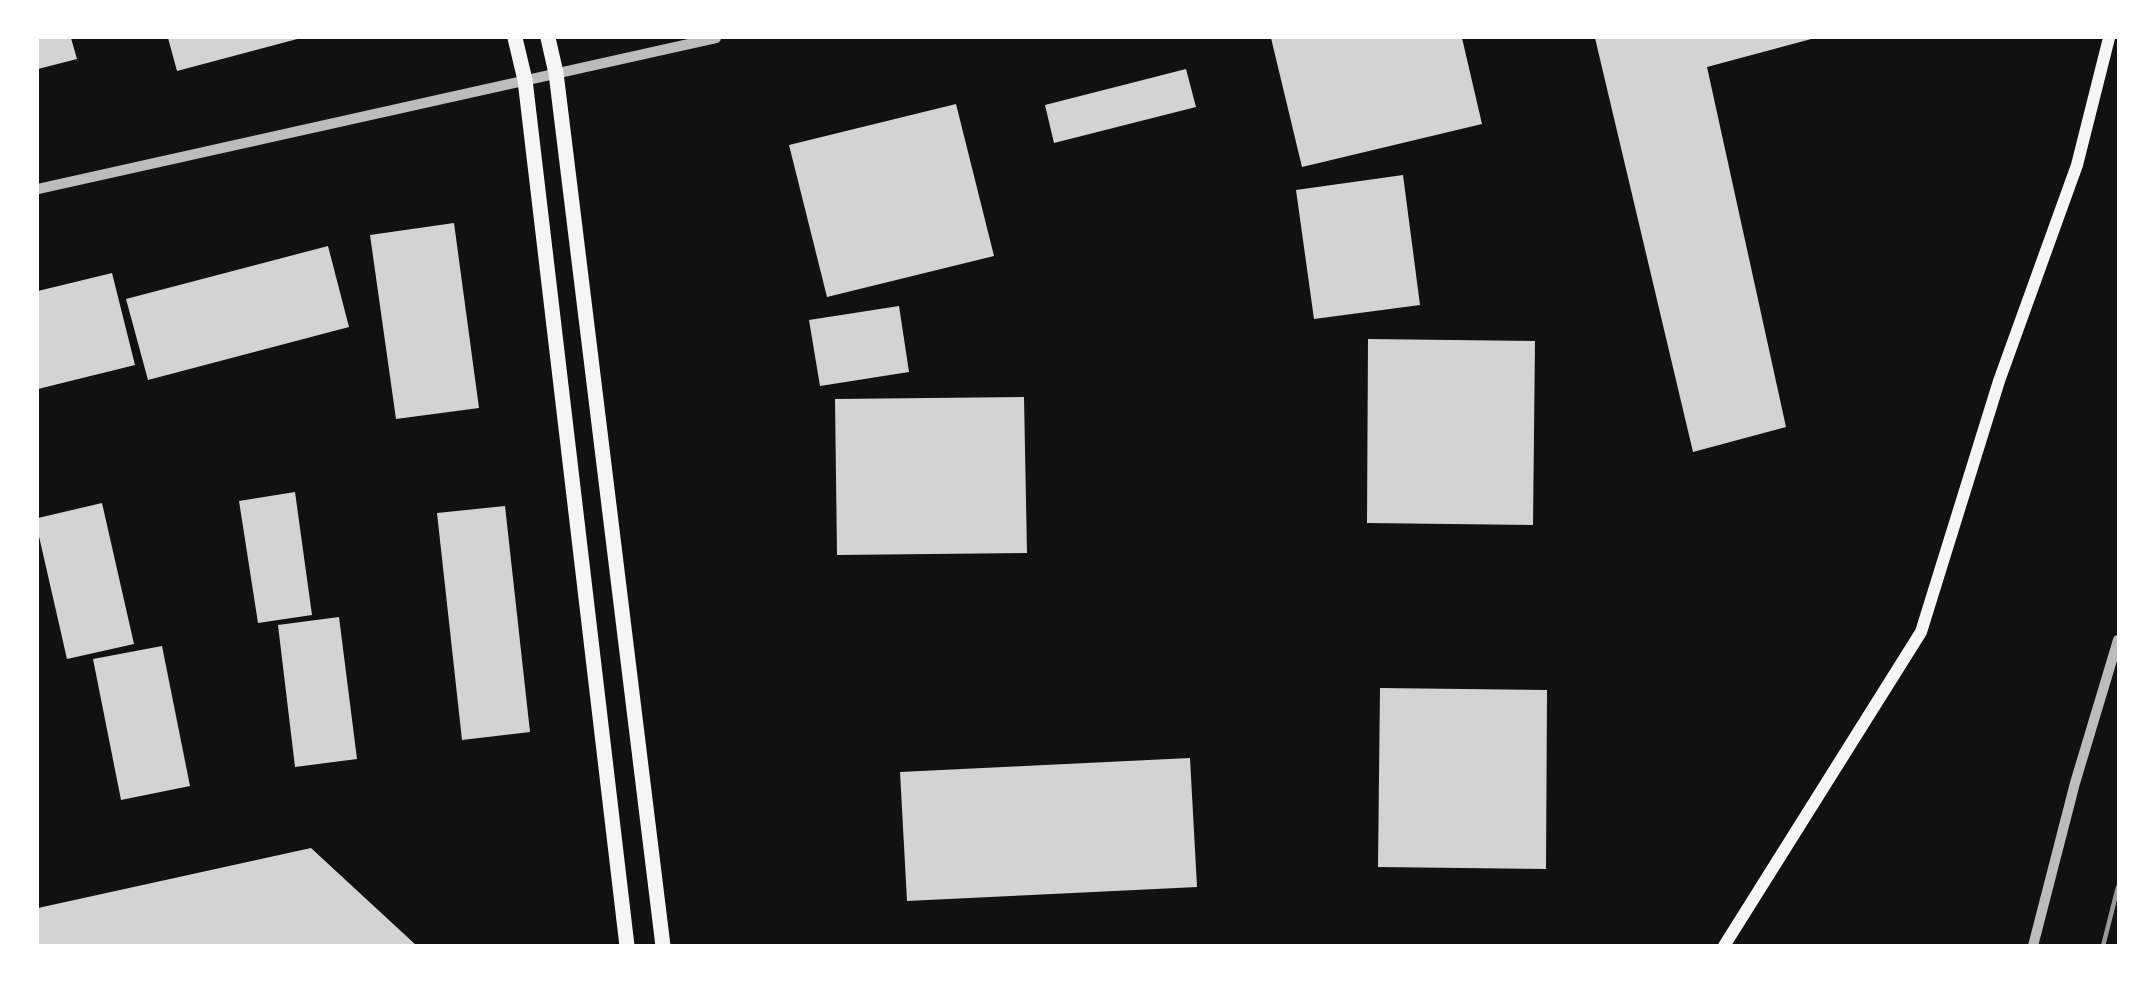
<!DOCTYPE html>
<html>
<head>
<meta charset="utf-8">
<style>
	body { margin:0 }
	#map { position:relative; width:2156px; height:983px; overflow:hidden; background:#111; font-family:Spectral,serif }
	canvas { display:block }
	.frame { position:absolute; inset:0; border:39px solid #fff; pointer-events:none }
</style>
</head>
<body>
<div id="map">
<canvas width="2156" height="983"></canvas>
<div class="frame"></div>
</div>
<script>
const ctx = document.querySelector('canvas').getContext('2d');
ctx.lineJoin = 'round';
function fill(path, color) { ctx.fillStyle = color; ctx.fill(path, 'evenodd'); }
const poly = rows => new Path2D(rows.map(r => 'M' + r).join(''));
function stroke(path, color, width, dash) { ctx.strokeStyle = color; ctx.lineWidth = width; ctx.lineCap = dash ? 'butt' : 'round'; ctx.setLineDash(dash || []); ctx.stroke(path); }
fill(poly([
	[38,38,71,38,77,59,38,69],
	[168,38,301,38,177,71],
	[1271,38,1462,38,1482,124,1302,167],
	[1595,38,1815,38,1707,67,1786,427,1693,452],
	[1186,69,1196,107,1054,143,1045,105],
	[956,104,994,256,827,297,789,145],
	[1403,175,1420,305,1314,319,1296,190],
	[454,223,479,408,396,419,370,235],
	[328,246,349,327,148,380,126,299],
	[112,273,135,365,38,389,38,291],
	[899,306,909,372,820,386,809,320],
	[1368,339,1535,341,1533,525,1367,523],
	[1024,397,1027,553,837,555,835,399],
	[295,492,312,615,258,623,239,501],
	[102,503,134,644,67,659,38,532,38,518],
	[505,506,530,732,462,740,437,513],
	[339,617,357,759,295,767,278,625],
	[162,646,190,786,121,800,93,659],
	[1380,688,1547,690,1546,869,1378,867],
	[1190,758,1197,887,907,901,900,772],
	[311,848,417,946,38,946,38,908]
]), '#d3d3d3');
stroke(poly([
	[38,189,716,38],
	[2033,946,2075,783,2118,640]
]), '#bcbcbc', 10);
stroke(poly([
	[1724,946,1921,632,1999,381,2077,165,2109,38]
]), '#f5f5f5', 12);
stroke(poly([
	[515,38,525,80,627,946],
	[548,38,556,73,663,946]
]), '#f5f5f5', 15);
stroke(poly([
	[2103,946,2118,887]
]), '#9a9a9a', 4.5);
</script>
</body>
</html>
